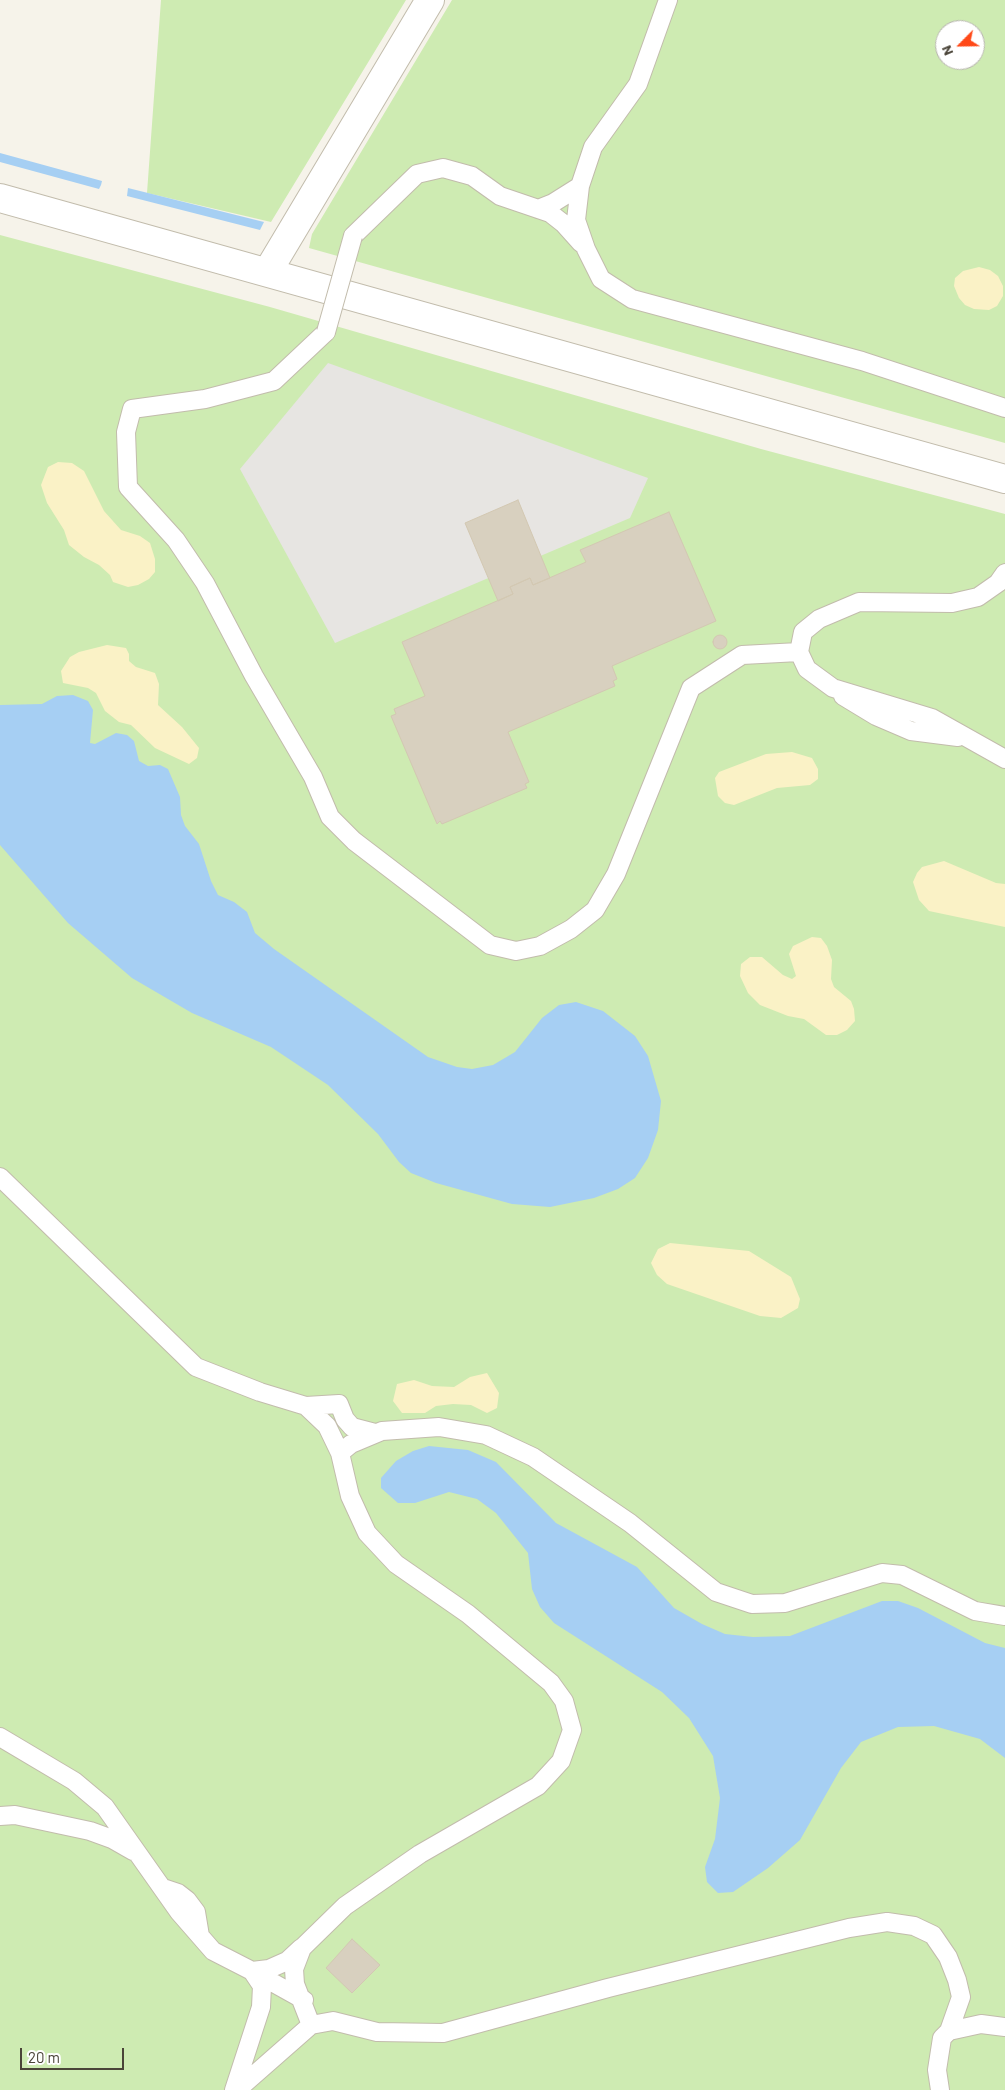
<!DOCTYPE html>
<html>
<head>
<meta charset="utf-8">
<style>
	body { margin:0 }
	#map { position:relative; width:1005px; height:2090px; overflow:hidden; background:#f6f3ea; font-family:Barlow,sans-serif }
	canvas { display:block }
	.north { position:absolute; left:935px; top:20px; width:50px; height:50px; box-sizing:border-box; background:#fff; border:1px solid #b7b4af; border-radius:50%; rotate:247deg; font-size:14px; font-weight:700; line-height:20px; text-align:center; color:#4a4438 }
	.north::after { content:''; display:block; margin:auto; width:18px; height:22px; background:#ff4918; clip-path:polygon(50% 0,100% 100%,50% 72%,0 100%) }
	.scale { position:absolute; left:20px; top:2048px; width:104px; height:22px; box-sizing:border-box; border:2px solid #4a4438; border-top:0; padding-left:6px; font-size:15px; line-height:18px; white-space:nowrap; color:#4a4438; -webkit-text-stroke:4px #fff; paint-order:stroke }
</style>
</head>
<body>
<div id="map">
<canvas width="1005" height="2090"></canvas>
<div class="north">N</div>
<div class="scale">20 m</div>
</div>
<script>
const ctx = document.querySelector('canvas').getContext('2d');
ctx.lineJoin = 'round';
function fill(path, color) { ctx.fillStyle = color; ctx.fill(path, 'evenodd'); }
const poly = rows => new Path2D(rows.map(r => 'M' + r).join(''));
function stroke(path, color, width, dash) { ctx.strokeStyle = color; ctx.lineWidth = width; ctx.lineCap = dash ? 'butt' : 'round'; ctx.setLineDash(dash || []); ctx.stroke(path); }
fill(poly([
	[161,0,406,0,271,222,147,193],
	[452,0,1005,0,1005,443,309,248,312,234],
	[945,30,975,30,975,60,945,60],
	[0,235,270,307,761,449,1005,514,1005,2090,0,2090]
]), '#ceebb2');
fill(poly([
	[979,267,990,270,998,276,1003,286,1003,296,997,306,989,310,974,309,965,305,959,298,954,286,955,278,963,271],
	[58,462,72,463,84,471,104,511,121,530,140,536,150,543,155,559,155,572,149,579,138,585,128,587,113,582,110,575,99,565,84,557,69,545,64,530,47,503,41,485,48,467],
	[107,645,126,648,129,654,129,661,136,667,155,673,159,684,158,705,182,727,199,748,197,758,189,764,155,748,131,725,119,722,105,711,96,693,88,688,63,683,61,671,70,657,79,652],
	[792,752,812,758,818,769,818,779,810,785,777,788,734,805,725,803,718,796,715,778,719,772,766,754],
	[944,861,996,883,1005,884,1005,927,929,911,919,900,913,882,917,873,922,867],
	[812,937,821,938,827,946,832,960,831,979,834,987,851,1001,854,1009,855,1021,847,1030,837,1035,826,1035,804,1019,788,1016,760,1005,748,993,740,976,741,964,750,957,762,957,783,975,792,979,796,976,789,954,793,946],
	[670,1243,749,1251,791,1277,800,1299,798,1308,781,1318,760,1316,667,1284,657,1275,651,1263,658,1249],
	[487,1373,499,1393,497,1408,487,1413,471,1405,453,1404,436,1406,425,1413,402,1413,393,1401,397,1384,414,1380,432,1386,454,1387,470,1377]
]), '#faf2c6');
fill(poly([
	[328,363,648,478,630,518,335,643,240,469]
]), '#e7e5e2');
fill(poly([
	[0,153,102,181,101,185,99,189,0,162],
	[128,188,264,222,260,230,127,196],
	[73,695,88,701,93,710,90,743,95,744,116,733,127,735,134,741,139,761,148,766,160,765,168,769,180,797,181,815,185,826,199,844,211,881,218,895,234,902,247,912,255,933,274,949,428,1057,457,1067,472,1069,493,1065,515,1052,542,1018,559,1005,576,1002,603,1011,635,1036,648,1056,661,1101,658,1130,648,1158,635,1178,618,1189,594,1198,550,1207,512,1204,436,1183,411,1173,399,1162,378,1134,328,1085,271,1047,192,1013,132,978,68,923,0,845,0,705,42,704,57,696],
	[429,1446,468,1450,496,1462,556,1523,637,1567,674,1608,702,1624,725,1634,753,1637,790,1636,882,1601,898,1601,918,1608,985,1643,1005,1648,1005,1758,980,1739,934,1726,898,1727,861,1742,841,1768,800,1840,768,1868,733,1892,718,1893,707,1882,705,1867,715,1839,720,1798,713,1756,689,1718,662,1692,554,1623,540,1607,532,1589,528,1553,496,1513,477,1499,449,1492,415,1503,398,1503,381,1488,381,1478,396,1461,413,1451]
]), '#a6cff3');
const building = poly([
	[518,500,550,578,533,585,530,578,510,587,513,594,498,601,465,523,518,500],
	[669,512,716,621,612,666,617,679,613,681,615,686,508,732,529,782,525,784,527,788,442,824,440,821,437,824,391,716,396,714,394,709,425,696,402,642,513,594,510,587,530,578,533,585,586,562,580,550,669,512],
	'713 642a7 7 0 1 1 14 0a7 7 0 1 1-14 0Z',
	[352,1939,380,1965,352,1993,326,1968,352,1939]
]);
fill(building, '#d8d0bf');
stroke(building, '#d3c8b2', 1);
const service = poly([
	[668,0,638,84,593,147,580,186,576,220,586,249,601,279,632,299,862,361,1005,408],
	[538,209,553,203,580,186],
	[353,236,417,174,443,168,472,176,500,196,550,213,564,224,581,243],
	[326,332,274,381,205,399,132,409,126,432,128,487,176,540,205,583,254,676,313,777,330,817,354,841,490,945,516,951,540,946,571,929,595,910,616,874,691,688,742,655,799,652],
	[1005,573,998,583,978,597,952,603,859,602,819,619,803,632,799,652,807,669,833,688,932,718,1005,759],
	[843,696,876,716,911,731,958,737],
	[0,1177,196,1367,260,1392,306,1406,339,1404,345,1419,352,1427,375,1433],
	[306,1406,327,1426,340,1453,350,1496,367,1533,396,1564,468,1614,551,1683,564,1701,572,1730,561,1761,538,1786,420,1854,345,1906,302,1948,294,1969,295,1984,311,2025],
	[340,1453,351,1444,382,1431,439,1427,486,1435,533,1457,630,1523,716,1592,752,1604,785,1603,882,1573,902,1575,975,1611,1005,1616],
	[0,1737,74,1781,105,1807,179,1912,213,1951,252,1971,262,1986,261,2007,234,2090],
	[0,1816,15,1815,90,1831,112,1839,133,1851],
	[163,1888,178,1893,187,1900,196,1912,200,1936],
	[252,1971,304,2000],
	[252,1971,269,1969,287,1961,301,1948],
	[949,2031,981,2024,1005,2027],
	[237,2090,311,2025,333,2021,377,2032,443,2033,608,1988,849,1928,887,1922,914,1926,933,1935,948,1957,957,1980,961,1997,949,2031,942,2038,937,2070,940,2090]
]);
const minor = poly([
	[268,271,430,0]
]);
const tertiary = poly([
	[0,198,1005,479]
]);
stroke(service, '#c2bcac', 20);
stroke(minor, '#c2bcac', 30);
stroke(tertiary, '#c2bcac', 30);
stroke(service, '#fff', 18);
stroke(minor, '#fff', 28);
stroke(tertiary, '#fff', 28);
const serviceBridge = poly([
	[326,332,353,236]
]);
stroke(serviceBridge, '#c2bcac', 20, []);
stroke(serviceBridge, '#fff', 18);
</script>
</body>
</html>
